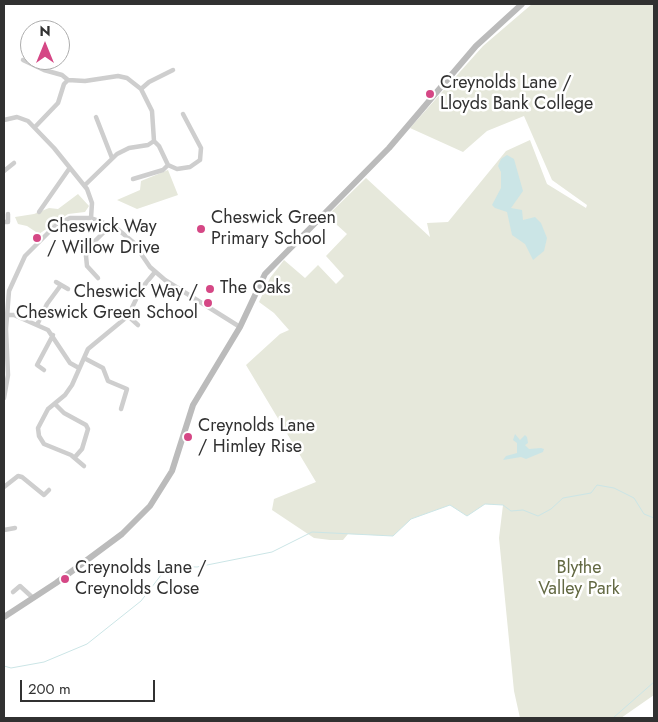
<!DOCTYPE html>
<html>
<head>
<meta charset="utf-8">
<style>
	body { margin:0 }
	#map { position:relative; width:658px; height:722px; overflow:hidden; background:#fff; font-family:Jost,sans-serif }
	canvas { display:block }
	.frame { position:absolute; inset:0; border:5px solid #313131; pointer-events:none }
	.north { position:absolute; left:20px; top:20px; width:50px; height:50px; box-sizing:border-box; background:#fff; border:1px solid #adadad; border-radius:50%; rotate:0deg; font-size:14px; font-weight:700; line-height:20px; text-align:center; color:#313131 }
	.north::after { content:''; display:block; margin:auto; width:18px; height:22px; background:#d54785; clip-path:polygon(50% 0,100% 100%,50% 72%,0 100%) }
	.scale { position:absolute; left:20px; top:680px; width:135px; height:22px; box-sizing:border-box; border:2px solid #313131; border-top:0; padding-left:6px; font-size:15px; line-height:18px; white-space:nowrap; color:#313131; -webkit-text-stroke:4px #fff; paint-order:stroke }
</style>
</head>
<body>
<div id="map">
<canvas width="658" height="722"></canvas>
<div class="frame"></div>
<div class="north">N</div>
<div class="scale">200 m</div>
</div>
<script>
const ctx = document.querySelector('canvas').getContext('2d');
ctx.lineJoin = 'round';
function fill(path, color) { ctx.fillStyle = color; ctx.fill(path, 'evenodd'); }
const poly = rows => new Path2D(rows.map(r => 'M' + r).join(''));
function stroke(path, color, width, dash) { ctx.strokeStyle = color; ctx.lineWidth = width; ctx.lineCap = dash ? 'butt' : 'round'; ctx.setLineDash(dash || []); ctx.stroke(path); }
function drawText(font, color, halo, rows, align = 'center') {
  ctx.font = font + ' Jost,sans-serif'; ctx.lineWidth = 5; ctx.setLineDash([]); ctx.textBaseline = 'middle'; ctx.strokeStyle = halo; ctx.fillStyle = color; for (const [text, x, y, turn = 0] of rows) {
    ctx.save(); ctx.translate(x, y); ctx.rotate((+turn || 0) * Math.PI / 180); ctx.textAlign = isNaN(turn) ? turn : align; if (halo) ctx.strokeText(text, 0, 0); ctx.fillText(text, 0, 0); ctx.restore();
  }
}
fill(poly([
	[532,4,654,4,654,695,621,718,520,718,514,691,499,538,503,505,485,504,467,516,450,505,411,519,393,536,348,534,343,540,330,540,314,538,272,510,274,499,316,482,246,365,280,334,289,330,274,313,259,302,270,278,284,260,305,278,318,265,336,284,344,276,326,256,347,234,327,216,366,178,430,237,427,223,448,222,506,151,530,140,547,184,586,208,587,205,552,180,524,116,487,131,463,152,410,128,483,46],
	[168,170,178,195,137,209,117,200,140,190,141,181],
	[78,194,89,206,85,212,68,214,39,234,27,226,18,224,15,217,34,214,49,208,58,209]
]), '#e6e8db');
fill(poly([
	[507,155,514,159,523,191,511,208,522,210,523,220,535,217,541,223,547,238,544,251,533,260,525,244,512,235,507,212,495,208,492,205,501,188,501,172,498,166,501,159],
	[515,434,520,440,525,435,527,437,528,443,525,445,529,449,541,448,544,449,543,452,526,459,521,457,503,460,506,456,517,453,517,443,513,440]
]), '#cbe5e6');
stroke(poly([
	[4,666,11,668,44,662,87,644,141,601,168,566,197,567,272,552,312,532,393,536,411,519,450,505,467,516,485,504,503,505,511,511,523,510,538,516,551,509,563,498,591,493,597,485,614,488,634,498,644,514,654,518],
	[613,718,654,682]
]), '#cbe5e6', 1);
stroke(poly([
	[23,60,44,70,62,75,68,80],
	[141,89,149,82,173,70],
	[96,117,112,158],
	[4,120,17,117,28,121,54,148,87,189,92,203,91,218],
	[35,127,58,103,64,84,68,80,85,81,118,76,127,78,141,89,152,111,154,141,148,145,129,148,117,154,85,185],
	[154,141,159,146,168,165,177,169,190,167,200,160,201,148,183,114],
	[4,171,14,163],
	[133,179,163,170,168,165],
	[39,212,69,169],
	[4,222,8,222,8,214],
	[98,278,87,266,86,256,89,247,104,232,108,224],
	[56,282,68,289],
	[6,315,14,315,48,330,70,363,79,368],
	[128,316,138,325],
	[37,325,47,304,61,285],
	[84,358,103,368,108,381,127,389,121,409],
	[44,370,37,365,53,335],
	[4,398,8,375,6,329,9,291,25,256,57,224,70,218,91,218,115,227,133,242,150,267,165,280,240,327],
	[55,404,64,413,86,425,88,429,82,449,75,457],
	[84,466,71,455,44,444,39,436,38,428,48,409,65,395,72,385,88,349,128,316,141,289,155,272],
	[4,487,18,476,22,477,44,495,49,490],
	[4,530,15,528],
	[13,592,20,586,32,597]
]), '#cecece', 4.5);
stroke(poly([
	[4,617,56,583,122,534,150,506,172,471,193,405,240,327,265,274,389,148,476,46,522,4]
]), '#bbb', 6);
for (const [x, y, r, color] of [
	[430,94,5,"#d54785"],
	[201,229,5,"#d54785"],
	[37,238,5,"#d54785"],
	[210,289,5,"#d54785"],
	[208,303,5,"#d54785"],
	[188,437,5,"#d54785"],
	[65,579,5,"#d54785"]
]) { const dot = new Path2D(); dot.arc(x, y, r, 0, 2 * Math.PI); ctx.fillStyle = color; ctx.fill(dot); stroke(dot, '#fff', 2); }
drawText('18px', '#313131', '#fff', [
	["Creynolds Lane /",440,84],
	["Lloyds Bank College",440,105],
	["Cheswick Green",211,219],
	["Primary School",211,240],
	["Cheswick Way",47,228],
	["/ Willow Drive",47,249],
	["The Oaks",220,289],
	["Cheswick Way /",198,293,"right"],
	["Cheswick Green School",198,314,"right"],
	["Creynolds Lane",198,427],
	["/ Himley Rise",198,448],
	["Creynolds Lane /",75,569],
	["Creynolds Close",75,590]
], 'left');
drawText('18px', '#636943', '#fff', [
	["Blythe",579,569],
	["Valley Park",579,590]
]);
</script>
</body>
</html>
